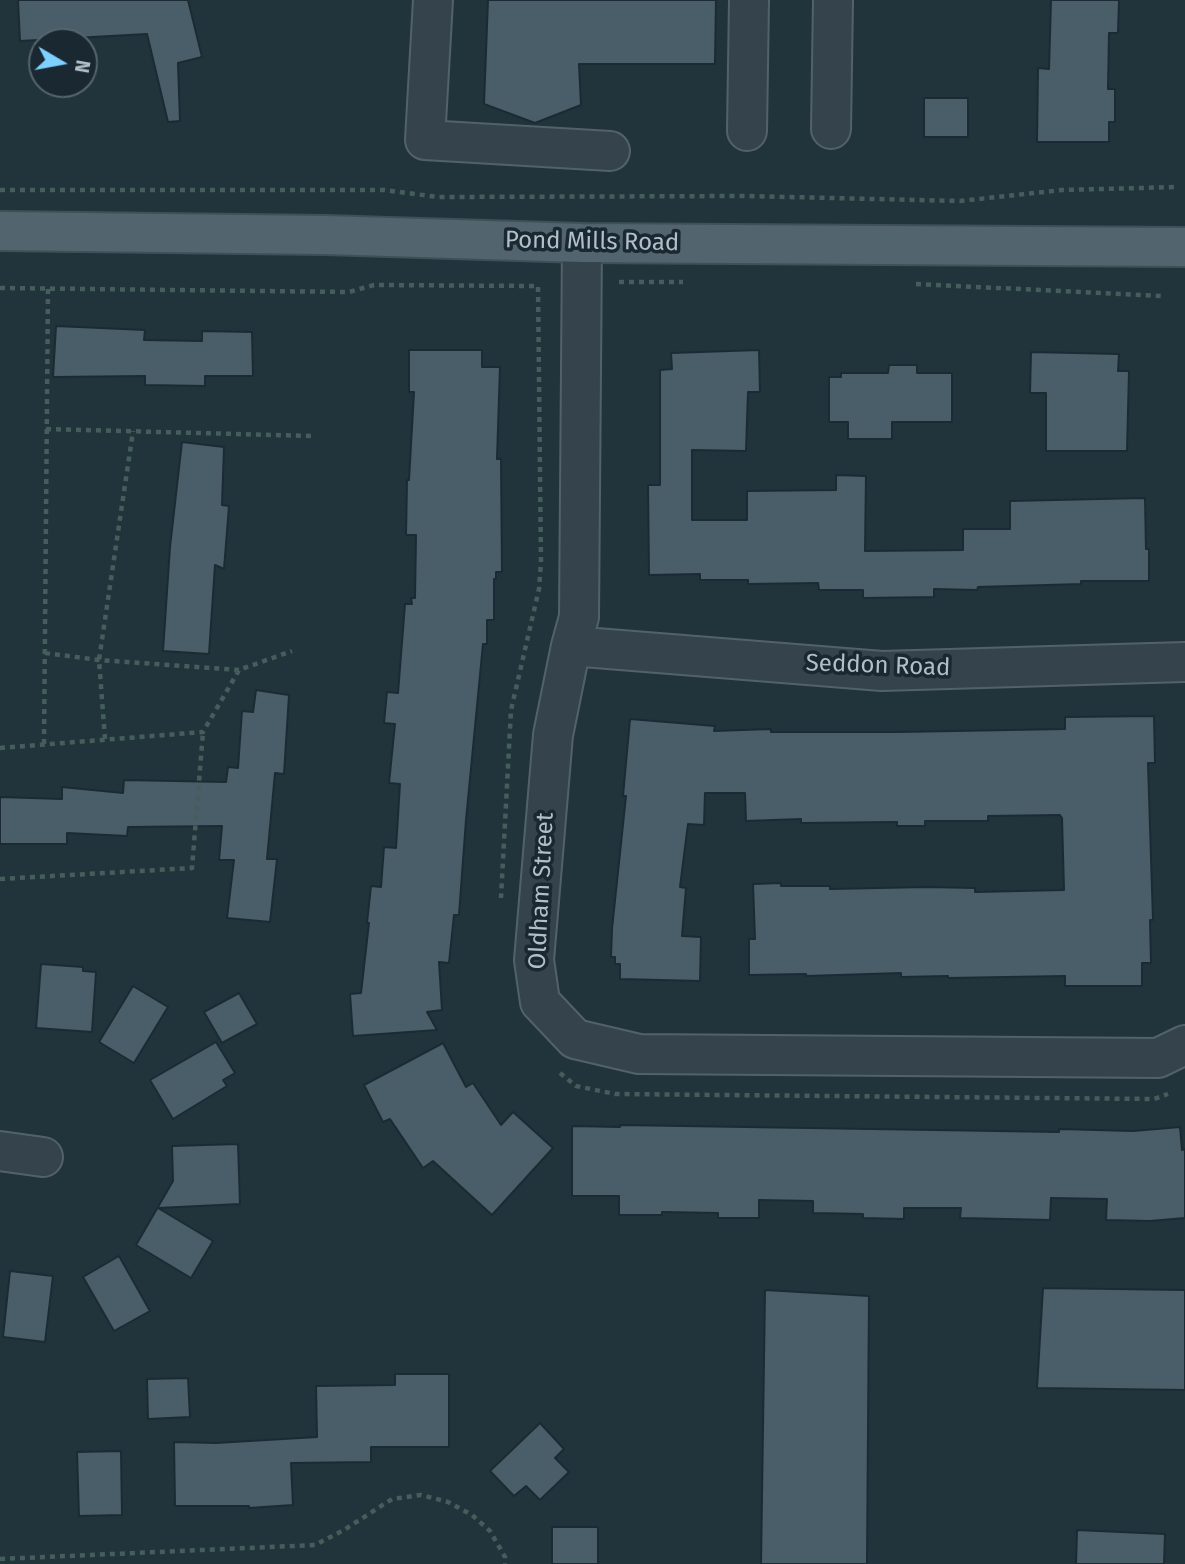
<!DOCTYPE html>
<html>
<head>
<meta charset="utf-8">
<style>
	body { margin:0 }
	#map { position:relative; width:1185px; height:1564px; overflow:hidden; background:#21343c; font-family:"Fira Sans",sans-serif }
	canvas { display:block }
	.north { position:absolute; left:28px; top:28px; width:70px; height:70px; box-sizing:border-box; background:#1a2931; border:2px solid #56656d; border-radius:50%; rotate:100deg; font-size:19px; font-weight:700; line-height:28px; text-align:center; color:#b0bfc8 }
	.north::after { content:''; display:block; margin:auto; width:24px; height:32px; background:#7ed0ff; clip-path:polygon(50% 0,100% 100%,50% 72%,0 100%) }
</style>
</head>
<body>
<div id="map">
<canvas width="1185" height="1564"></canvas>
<div class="north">N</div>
</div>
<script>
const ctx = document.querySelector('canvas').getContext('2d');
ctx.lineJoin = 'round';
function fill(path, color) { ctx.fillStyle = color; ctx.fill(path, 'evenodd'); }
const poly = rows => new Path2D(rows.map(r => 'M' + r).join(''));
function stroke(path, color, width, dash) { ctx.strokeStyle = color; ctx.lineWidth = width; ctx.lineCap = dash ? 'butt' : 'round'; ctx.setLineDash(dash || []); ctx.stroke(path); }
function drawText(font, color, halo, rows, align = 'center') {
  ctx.font = font + ' "Fira Sans",sans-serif'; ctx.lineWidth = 7; ctx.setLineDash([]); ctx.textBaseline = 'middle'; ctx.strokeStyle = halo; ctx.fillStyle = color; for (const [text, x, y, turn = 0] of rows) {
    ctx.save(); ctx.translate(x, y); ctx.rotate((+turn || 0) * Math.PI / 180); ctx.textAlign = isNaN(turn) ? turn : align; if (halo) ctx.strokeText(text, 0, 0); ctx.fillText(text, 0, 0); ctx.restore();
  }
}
const building = poly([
	[18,0,188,0,202,57,178,63,180,121,168,122,147,34,20,41,18,0],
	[488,0,716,0,715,64,579,64,581,105,535,123,484,104,488,0],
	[1051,0,1119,0,1118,33,1109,33,1108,89,1115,89,1115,122,1109,122,1109,142,1037,142,1038,68,1049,69,1051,0],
	[924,98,968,98,968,137,924,137,924,98],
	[56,326,145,330,144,340,202,341,202,331,252,332,253,376,205,376,205,386,145,385,145,376,53,377,56,326],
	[409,350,482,350,482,367,500,367,497,459,501,459,502,572,496,572,496,579,494,579,494,620,487,620,487,644,483,644,466,820,459,915,454,915,449,963,439,962,442,1010,427,1012,437,1030,353,1036,350,994,361,993,369,923,367,923,371,886,381,887,384,847,396,848,400,784,389,783,395,724,384,723,387,692,398,693,405,604,412,604,411,598,415,598,416,535,406,535,407,480,409,480,414,392,409,392,409,350],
	[759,350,760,392,748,392,746,451,692,450,692,520,747,520,747,491,836,490,836,475,866,476,865,551,963,550,963,529,1010,529,1010,501,1145,498,1146,549,1149,549,1149,581,1081,581,1081,584,978,587,977,590,934,589,934,597,863,598,863,590,819,590,818,583,748,584,748,580,700,580,700,574,649,575,648,485,660,485,660,370,672,369,671,353,759,350],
	[1031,352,1119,354,1118,371,1129,371,1127,451,1046,451,1046,393,1030,393,1031,352],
	[889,365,917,365,917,373,952,373,952,422,892,422,892,439,848,439,848,422,829,422,829,377,841,377,841,373,888,373,889,365],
	[182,442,224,447,222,505,229,506,224,569,215,565,209,654,163,651,170,547,182,442],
	[256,690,289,695,284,774,275,773,267,859,277,859,270,922,227,918,234,860,219,860,222,826,128,827,127,836,67,833,67,844,0,844,0,797,62,799,62,787,123,793,124,780,226,782,228,767,238,768,242,711,253,712,256,690],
	[1154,716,1155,763,1148,763,1153,920,1150,920,1151,963,1142,963,1142,986,1065,986,1065,976,948,978,948,976,901,977,901,973,806,976,806,974,749,975,749,939,755,939,753,884,781,883,781,886,830,886,830,889,927,887,975,888,975,892,1064,890,1062,818,1060,815,988,816,988,821,925,821,925,826,897,826,897,822,801,823,801,819,746,821,745,793,705,793,704,825,688,824,680,887,686,888,682,936,701,937,700,981,620,979,620,964,615,964,615,957,611,957,612,929,626,796,623,796,630,719,715,726,714,731,771,729,771,732,898,732,1065,729,1065,717,1154,716],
	[41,964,83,967,83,971,96,972,92,1032,36,1028,41,964],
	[133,986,168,1007,134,1063,99,1042,133,986],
	[239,993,257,1024,222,1043,204,1012,239,993],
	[216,1042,235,1073,223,1080,227,1086,173,1119,150,1080,216,1042],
	[443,1043,466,1087,473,1083,501,1125,513,1112,553,1148,492,1215,433,1161,423,1168,390,1119,383,1122,364,1085,443,1043],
	[620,1125,1059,1132,1059,1129,1133,1131,1180,1127,1182,1150,1185,1149,1185,1218,1150,1221,1106,1220,1107,1199,1051,1198,1050,1220,960,1218,961,1208,904,1208,904,1219,863,1218,863,1214,813,1213,813,1201,759,1200,759,1218,718,1218,718,1213,662,1212,662,1215,619,1215,619,1196,572,1196,572,1126,620,1127,620,1125],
	[238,1144,240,1204,158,1208,213,1241,191,1278,136,1245,173,1181,172,1146,238,1144],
	[119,1256,150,1311,114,1331,83,1277,119,1256],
	[10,1271,53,1276,45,1342,3,1337,10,1271],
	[1043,1288,1185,1290,1185,1390,1037,1388,1043,1288],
	[765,1290,869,1296,867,1564,761,1564,765,1290],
	[395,1374,449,1374,449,1447,371,1447,371,1462,291,1463,293,1505,249,1508,249,1506,175,1506,174,1442,216,1443,317,1437,316,1386,395,1385,395,1374],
	[188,1378,190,1417,148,1419,147,1379,188,1378],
	[540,1423,564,1449,555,1458,569,1472,540,1500,526,1486,514,1496,490,1471,540,1423],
	[121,1451,122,1515,79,1516,77,1452,121,1451],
	[552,1527,598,1527,598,1564,552,1564,552,1527],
	[1077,1530,1165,1534,1164,1564,1076,1564,1077,1530]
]);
fill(building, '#495e68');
stroke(building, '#1c2b33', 2);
const minor = poly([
	[433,0,425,140,610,151],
	[831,129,833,0],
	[747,131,749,0],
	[582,243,579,617,571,646,553,735,534,960,540,1002,575,1039,639,1054,1158,1058,1185,1045],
	[571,646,882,671,1185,662],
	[0,1151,43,1157]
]);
const major = poly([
	[0,231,325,235,582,243,1185,247]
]);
stroke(minor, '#53626a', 42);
stroke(major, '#415058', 42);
stroke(poly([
	[0,190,384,190,438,197,746,196,960,201,1062,190,1178,187],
	[619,282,683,282],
	[916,284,1163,296],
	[0,288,349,292,374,285,538,286,541,562,539,589,511,710,501,898],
	[46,429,312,436],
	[45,653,99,660,239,670],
	[105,739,99,660,133,431],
	[44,744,48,288],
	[0,748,203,732,239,670,292,651],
	[0,879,192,868,203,732],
	[560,1073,576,1086,615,1094,1154,1099,1168,1094],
	[0,1559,315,1545,344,1530,392,1499,421,1495,448,1502,472,1515,490,1531,505,1557,505,1564]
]), '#455e5b', 4.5, [5, 5]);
stroke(minor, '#35444c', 38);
stroke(major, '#52646d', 38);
drawText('24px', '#b0bfc8', '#1a2931', [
	["Pond Mills Road",592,242,1],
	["Seddon Road",878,666,2],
	["Oldham Street",542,891,-87]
]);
</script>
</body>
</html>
